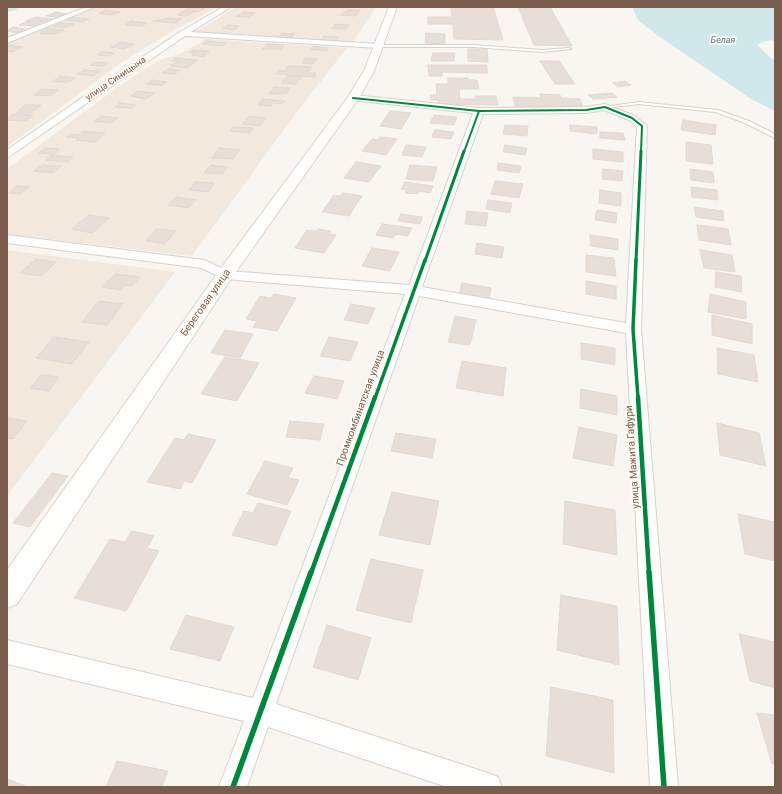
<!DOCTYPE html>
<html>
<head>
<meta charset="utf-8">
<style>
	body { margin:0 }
	#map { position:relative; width:782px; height:794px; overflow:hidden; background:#f9f5f0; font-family:Roboto,sans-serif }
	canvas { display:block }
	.frame { position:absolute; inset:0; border:8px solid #7a5c4d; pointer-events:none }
</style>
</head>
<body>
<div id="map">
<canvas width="782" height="794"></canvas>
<div class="frame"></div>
</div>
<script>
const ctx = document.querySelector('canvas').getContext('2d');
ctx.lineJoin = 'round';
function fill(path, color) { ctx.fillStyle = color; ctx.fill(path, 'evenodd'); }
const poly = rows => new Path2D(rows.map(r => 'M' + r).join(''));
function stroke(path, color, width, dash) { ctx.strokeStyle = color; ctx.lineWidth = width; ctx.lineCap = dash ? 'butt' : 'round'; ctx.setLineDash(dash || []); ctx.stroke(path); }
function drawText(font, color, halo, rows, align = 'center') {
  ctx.font = font + ' Roboto,sans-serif'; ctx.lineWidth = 3.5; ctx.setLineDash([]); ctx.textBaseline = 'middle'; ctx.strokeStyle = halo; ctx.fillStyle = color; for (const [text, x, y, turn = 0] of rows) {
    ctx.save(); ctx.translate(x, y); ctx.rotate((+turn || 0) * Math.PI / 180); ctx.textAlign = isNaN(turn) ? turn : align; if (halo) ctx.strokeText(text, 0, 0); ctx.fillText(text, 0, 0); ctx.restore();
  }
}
fill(poly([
	[97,7,218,7,176,29,122,62,7,147,7,44],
	[236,7,376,7,352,43,198,34,196,32],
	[206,39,347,48,296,113,192,256,7,234,7,169,121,85,161,59,178,55],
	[7,250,175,272,7,496]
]), '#f2e8de');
fill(poly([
	[632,7,775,7,775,42,771,40,762,42,757,45,771,58,775,60,775,111,751,99,657,35,638,20]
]), '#d0e8ea');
fill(poly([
	[7,7,18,7,16,10,7,12,7,7]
]), '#d0e8ea');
const building = poly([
	[192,7,194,7,205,9,197,12,185,10,192,7],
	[451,7,493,7,503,40,454,39,453,24,428,24,428,17,452,17,451,7],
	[518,7,550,7,572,46,534,45,518,7],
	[106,10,120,12,112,15,99,13,106,10],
	[348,10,360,10,355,16,340,15,348,10],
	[184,11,193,13,186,16,177,15,184,11],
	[56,12,66,14,56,17,46,16,56,12],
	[244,12,255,13,248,17,236,16,244,12],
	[36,17,52,19,43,23,26,21,36,17],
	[74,18,89,19,83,22,68,20,74,18],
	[169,18,182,19,175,23,153,21,169,18],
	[131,21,147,23,141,26,125,25,131,21],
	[26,22,40,24,34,26,19,25,26,22],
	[61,23,74,24,65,28,53,26,61,23],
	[335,24,349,25,346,29,332,28,335,24],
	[229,25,239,26,234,30,223,28,229,25],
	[13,27,25,29,17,33,7,31,13,27],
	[49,28,64,30,56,34,40,34,45,32,41,32,49,28],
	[282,33,289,34,295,33,291,38,279,37,282,33],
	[426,33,445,34,445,44,425,43,426,33],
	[324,36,338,37,336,41,321,40,324,36],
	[207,41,226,43,222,46,202,44,207,41],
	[121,42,134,44,124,49,111,47,121,42],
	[268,44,284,45,281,49,262,49,268,44],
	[9,45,23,47,12,52,7,51,7,47,9,45],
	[314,46,329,48,326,51,311,49,314,46],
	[468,49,487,49,488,62,468,61,468,49],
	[194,50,209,51,204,57,192,55,195,53,190,52,194,50],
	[102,52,114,53,109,56,97,55,102,52],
	[433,53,455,53,454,61,431,61,433,53],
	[175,58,197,60,187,68,171,66,178,61,172,61,175,58],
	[306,58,317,59,313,64,302,63,306,58],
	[540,61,559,61,575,84,555,84,540,61],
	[94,62,108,63,104,66,90,65,94,62],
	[428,65,486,65,488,73,442,72,442,76,429,76,428,65],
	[288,66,312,67,308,73,316,73,314,77,276,74,279,71,284,71,288,66],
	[168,69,180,70,174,74,162,73,168,69],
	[84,70,100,71,93,76,77,74,84,70],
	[61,76,75,78,69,82,52,82,61,76],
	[287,76,302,77,296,84,281,83,287,76],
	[448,78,468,78,468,80,477,80,479,89,459,89,460,99,476,99,475,96,496,96,498,105,438,104,438,100,431,100,430,95,437,95,436,84,448,84,448,78],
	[152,80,167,82,162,85,147,84,152,80],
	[625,81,631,85,618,87,612,83,625,81],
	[274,87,290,88,287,93,269,94,274,87],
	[42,89,58,90,50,96,34,95,42,89],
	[137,91,155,93,146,99,131,96,137,91],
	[612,93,617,97,593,99,588,95,612,93],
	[540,94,560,95,561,98,580,99,583,108,515,106,513,97,541,98,540,94],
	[263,99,285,101,282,104,274,103,271,106,258,105,263,99],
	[120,103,136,105,132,108,115,107,120,103],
	[25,105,41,105,31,113,16,113,25,105],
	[390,111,411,113,401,129,380,126,390,111],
	[13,114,33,115,26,121,7,120,13,114],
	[434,115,457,117,454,125,430,123,434,115],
	[101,116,117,118,111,123,95,121,101,116],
	[250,116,266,118,259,126,242,124,250,116],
	[683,120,716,125,715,135,681,130,683,120],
	[505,125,528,126,527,136,503,134,505,125],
	[570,125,597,127,597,134,570,131,570,125],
	[233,127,253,128,250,133,230,131,233,127],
	[435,130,454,132,451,139,432,137,435,130],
	[83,131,105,133,95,142,76,140,79,138,67,137,71,134,78,135,83,131],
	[600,132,623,133,625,140,600,138,600,132],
	[380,137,397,139,386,155,362,151,372,139,378,140,380,137],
	[686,142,711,145,713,164,686,161,686,142],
	[406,145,426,147,422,157,402,155,406,145],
	[505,145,527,148,525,155,503,152,505,145],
	[45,148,60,149,55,154,39,153,45,148],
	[219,148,240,150,233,159,212,158,219,148],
	[593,149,623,152,623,162,593,159,593,149],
	[51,155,73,157,67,162,45,160,51,155],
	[356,162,381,166,369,182,344,178,356,162],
	[498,163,521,166,519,173,497,170,498,163],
	[42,165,61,166,53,173,34,171,42,165],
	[211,165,228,167,222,174,204,173,211,165],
	[410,165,437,167,433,181,406,179,410,165],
	[603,169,623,171,622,181,602,179,603,169],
	[690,169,713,172,714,183,691,180,690,169],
	[495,181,523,184,519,198,491,194,495,181],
	[195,182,214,183,208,192,189,190,195,182],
	[405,182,433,186,430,193,419,191,418,194,405,193,407,190,401,189,405,182],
	[17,186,29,187,20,194,9,193,17,186],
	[691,187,717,190,718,200,692,197,691,187],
	[600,190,621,193,621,206,599,203,600,190],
	[343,193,362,196,349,216,322,212,334,195,341,196,343,193],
	[176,197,196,200,188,208,168,205,176,197],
	[488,200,512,203,510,213,486,209,488,200],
	[694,207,723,211,724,221,696,217,694,207],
	[597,210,617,213,616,223,595,220,597,210],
	[467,211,488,213,486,226,465,224,467,211],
	[401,214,422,217,420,224,398,221,401,214],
	[89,215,109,218,92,233,72,229,89,215],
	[382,224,412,228,408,236,395,234,393,238,376,235,382,224],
	[697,225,728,229,731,245,699,240,697,225],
	[157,229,176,231,165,244,146,241,157,229],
	[318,229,331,231,329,234,336,235,324,253,295,248,307,230,316,231,318,229],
	[590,235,618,239,618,250,591,246,590,235],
	[477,243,504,247,502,258,475,254,477,243],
	[372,248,399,252,390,271,362,266,372,248],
	[700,250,732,255,735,272,704,268,700,250],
	[586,255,614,258,616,276,586,272,586,255],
	[36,259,56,262,41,276,20,273,36,259],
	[716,272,741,276,742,292,715,287,716,272],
	[115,274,140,277,132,286,125,285,121,290,103,287,115,274],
	[586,281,616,286,616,299,586,294,586,281],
	[462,283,491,288,489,301,459,296,462,283],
	[274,294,296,298,277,331,253,327,257,321,246,319,260,296,271,298,274,294],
	[710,294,746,302,746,319,708,312,710,294],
	[99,301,123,304,107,325,82,322,99,301],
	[351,304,375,308,368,324,344,320,351,304],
	[712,315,752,324,752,344,712,335,712,315],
	[455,316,476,320,470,345,448,342,455,316],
	[225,330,253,334,240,358,211,353,225,330],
	[54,337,89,342,72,364,36,358,54,337],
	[329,337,358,342,350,361,320,356,329,337],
	[581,343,615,348,615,365,581,359,581,343],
	[717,348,754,355,758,382,718,374,717,348],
	[225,357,259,363,237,401,201,394,225,357],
	[462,361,506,368,503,396,456,388,462,361],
	[41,375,59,377,49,391,30,388,41,375],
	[314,376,344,381,337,399,305,393,314,376],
	[581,389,617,396,617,415,580,408,581,389],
	[7,418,27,421,13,439,7,438,7,418],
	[290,421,324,424,320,440,286,437,290,421],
	[717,423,759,433,766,466,720,455,717,423],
	[579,427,617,435,613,466,573,458,579,427],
	[396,433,436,439,432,458,391,451,396,433],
	[188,434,216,440,192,483,184,481,180,489,147,482,175,438,184,440,188,434],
	[265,461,293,468,288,478,299,480,287,505,247,494,265,461],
	[52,473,68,476,30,527,13,523,52,473],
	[392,492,439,501,430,545,379,535,392,492],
	[565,501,615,510,617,555,563,544,565,501],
	[258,503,291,511,276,546,232,535,244,511,253,513,258,503],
	[738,514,775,522,775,561,745,554,738,514],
	[132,531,154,536,147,548,159,551,126,611,74,598,110,539,125,542,132,531],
	[371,559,423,570,411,623,356,610,371,559],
	[561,595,617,606,619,665,557,650,561,595],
	[186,615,234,627,220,661,170,649,186,615],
	[327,625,371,638,358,680,313,667,327,625],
	[739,634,775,642,775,688,750,681,739,634],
	[551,687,613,700,614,773,546,756,551,687],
	[757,713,775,715,775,764,772,764,757,713],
	[117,761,168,771,162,787,106,787,117,761],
	[7,779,28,787,7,787,7,779]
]);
fill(building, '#e6ded7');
stroke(building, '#e2d8d2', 1);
const lane = poly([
	[378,45,473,45,542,50,569,48,571,49,542,52,473,47,377,47,378,45],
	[639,102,718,110,749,121,775,134,775,138,745,123,715,112,639,104,605,108,603,107,639,102]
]);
const street = poly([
	[86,7,95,7,7,43,7,38,86,7],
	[223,7,231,7,191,32,378,44,382,46,378,48,185,36,7,158,7,150,96,88,180,32,223,7],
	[353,95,479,108,586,107,605,104,635,116,647,126,641,329,678,787,650,787,626,333,419,296,276,704,488,773,498,777,502,787,447,787,268,727,247,787,219,787,244,721,7,664,7,640,253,698,405,294,225,279,201,268,7,243,7,235,204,260,228,271,409,285,473,113,350,100,348,98,353,95],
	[604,110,629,120,637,127,626,323,422,287,483,114,586,113,604,110]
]);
const secondary = poly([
	[389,7,397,7,374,71,359,98,233,276,17,604,7,608,7,570,219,271,348,97,364,71,389,7]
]);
stroke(lane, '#d7d1cb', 2);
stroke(street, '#d7d1cb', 2);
stroke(secondary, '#d9d2cb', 2);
fill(lane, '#fefefd');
fill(street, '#fefefd');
fill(secondary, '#fefefd');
stroke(poly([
	[353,98,479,111,586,110,605,107,632,118,642,126,641,152],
	[464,152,479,111]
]), '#00873e', 2);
stroke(poly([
	[425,261,464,151],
	[636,261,641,151]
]), '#00873e', 3);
stroke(poly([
	[636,260,633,329,638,398],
	[375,398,425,260]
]), '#00873e', 3.5);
stroke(poly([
	[638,397,649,573],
	[311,573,375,397]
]), '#00873e', 4.5);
stroke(poly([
	[649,572,664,787],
	[233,787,311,572]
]), '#00873e', 5.5);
drawText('italic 9px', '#437c86', '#fffaf3', [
	["Белая",723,41]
]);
drawText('9px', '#7a5c4d', '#fffaf3', [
	["улица Синицына",116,79,-34]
]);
drawText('10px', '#7a5c4d', '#fffaf3', [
	["Береговая улица",206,303,-55],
	["Промкомбинатская улица",361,408,-70],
	["улица Мажита Гафури",633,457,-94]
]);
</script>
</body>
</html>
